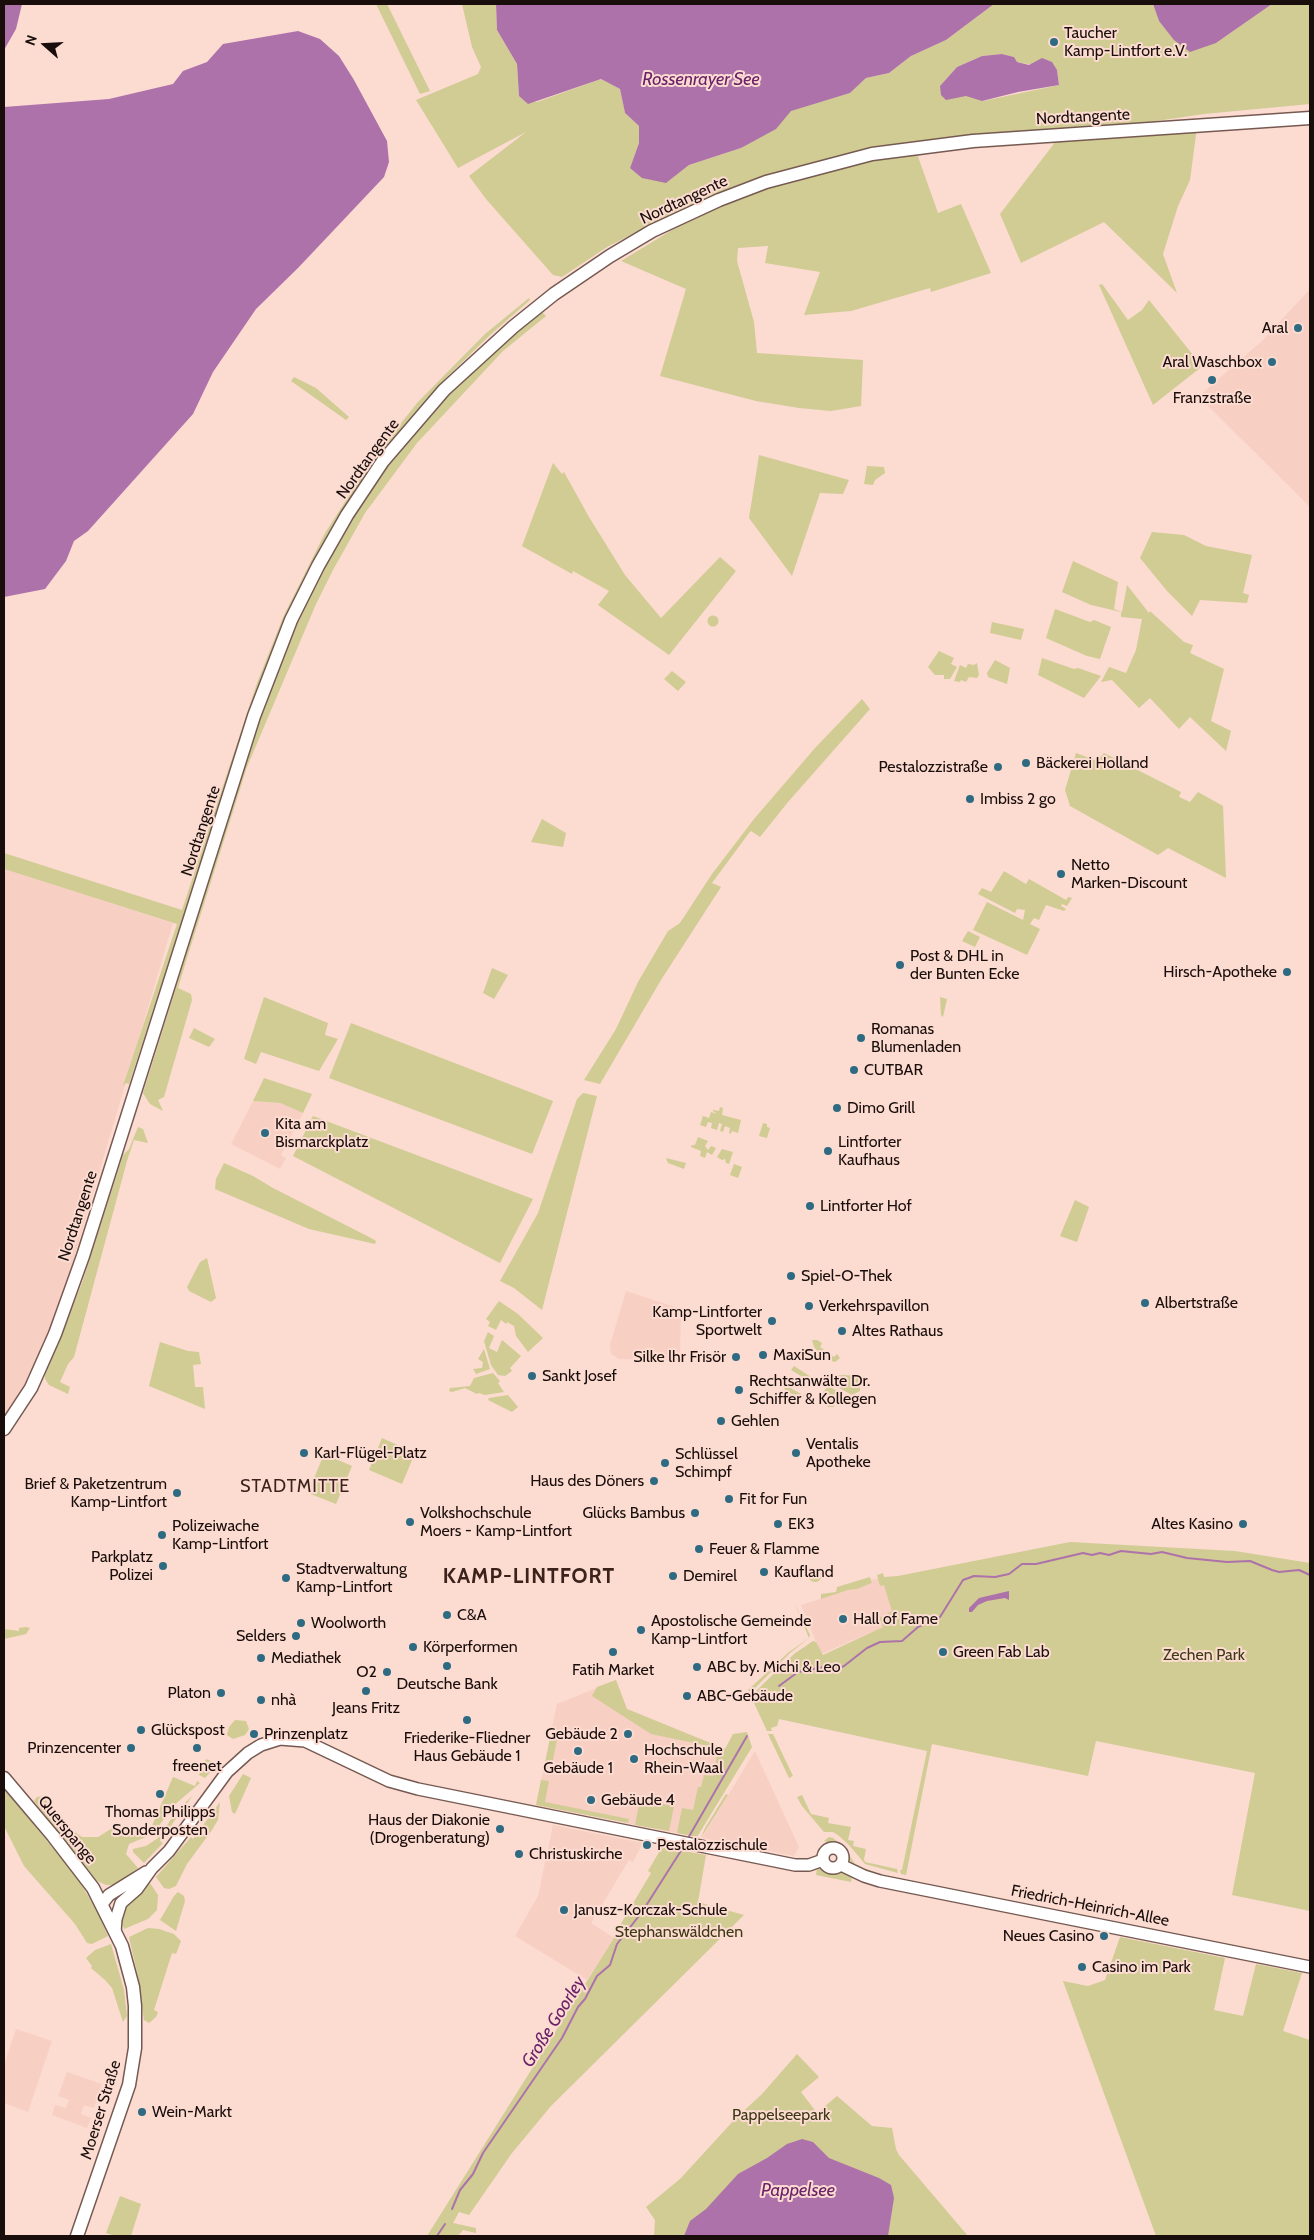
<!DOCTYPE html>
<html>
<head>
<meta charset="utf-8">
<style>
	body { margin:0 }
	#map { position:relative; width:1314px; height:2240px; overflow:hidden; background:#fcdbd1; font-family:Cabin,sans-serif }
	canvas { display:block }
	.frame { position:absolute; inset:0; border:5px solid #190e0b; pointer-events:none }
	.north { position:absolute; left:20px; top:20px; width:50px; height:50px; -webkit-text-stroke:4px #fcdbd1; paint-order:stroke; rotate:289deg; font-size:14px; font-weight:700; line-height:20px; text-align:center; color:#190e0b }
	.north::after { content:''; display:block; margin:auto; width:18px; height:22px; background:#190e0b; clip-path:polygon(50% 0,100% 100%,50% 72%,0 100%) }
</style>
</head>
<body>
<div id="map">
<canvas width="1314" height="2240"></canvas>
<div class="frame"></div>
<div class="north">N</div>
</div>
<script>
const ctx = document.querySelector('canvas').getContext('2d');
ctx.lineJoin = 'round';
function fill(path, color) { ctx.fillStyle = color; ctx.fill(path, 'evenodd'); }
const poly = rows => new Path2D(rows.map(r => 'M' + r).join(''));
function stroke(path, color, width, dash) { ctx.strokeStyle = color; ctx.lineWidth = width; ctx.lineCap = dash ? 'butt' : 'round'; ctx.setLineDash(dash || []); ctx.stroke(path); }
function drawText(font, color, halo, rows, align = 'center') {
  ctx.font = font + ' Cabin,sans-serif'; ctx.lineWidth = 4; ctx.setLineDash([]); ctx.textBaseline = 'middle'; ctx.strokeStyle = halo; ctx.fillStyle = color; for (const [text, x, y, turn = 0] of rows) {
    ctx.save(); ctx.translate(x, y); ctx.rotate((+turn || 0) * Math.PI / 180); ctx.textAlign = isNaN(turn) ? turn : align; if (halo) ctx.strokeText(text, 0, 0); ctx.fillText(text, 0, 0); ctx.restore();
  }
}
fill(poly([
	[1310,289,1310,507,1202,400,1199,396,1263,340],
	[4,869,173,923,52,1332,26,1388,4,1422],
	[253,1101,280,1103,303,1113,281,1155,286,1158,280,1169,231,1144],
	[626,1291,681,1309,680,1361,619,1359,611,1354,610,1345],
	[884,1577,897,1621,821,1654,801,1605,848,1590,857,1589,872,1583,871,1580],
	[616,1680,627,1709,728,1750,686,1823,677,1833,536,1805,557,1704],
	[755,1751,799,1847,794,1856,702,1838],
	[553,1825,643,1843,633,1862,629,1860,591,1923,614,1938,587,1980,515,1936,538,1896],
	[16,2029,52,2041,28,2112,4,2103,4,2065],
	[67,2072,102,2084,94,2108,84,2105,81,2114,91,2118,87,2128,52,2115,55,2105,66,2108,69,2100,58,2096]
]), '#f8cfc3');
fill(poly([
	[376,4,387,4,430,91,420,94],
	[462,4,496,4,497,30,517,64,519,96,526,101,537,102,601,79,620,89,625,113,639,126,639,143,630,168,667,182,689,165,741,148,792,110,850,93,866,78,889,73,911,56,946,40,994,4,1153,4,1159,21,1216,43,1272,4,1310,4,1310,104,1204,114,1088,131,1197,127,1190,180,1178,206,1163,254,1177,293,1104,222,1021,263,1000,214,1053,145,1056,134,915,148,938,213,961,204,991,273,931,292,930,288,851,311,804,315,820,272,765,263,768,246,738,248,737,261,754,322,757,353,863,360,861,406,831,411,799,408,756,401,660,376,686,289,621,261,672,230,721,207,766,189,764,177,714,195,664,218,607,247,562,277,553,275,486,199,469,176,526,132,458,168,416,100,478,74,481,67,472,47],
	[1002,54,1014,57,1017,62,1057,70,1059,85,983,101,940,86,957,67,982,56],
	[1102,284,1128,320,1142,310,1149,300,1201,365,1200,368,1153,405,1099,285],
	[529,298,530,300,489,336,446,378,404,425,343,509,311,564,289,609,261,678,129,1084,126,1083,123,1086,177,924,4,869,4,853,182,910,257,683,284,615,325,533,372,460,417,403,485,334],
	[542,312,546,316,503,351,417,443,365,513,333,570,316,604,247,767,188,955,178,988,191,994,192,1000,164,1097,158,1100,163,1111,150,1104,143,1093,264,705,304,607,331,553,363,500,390,462,450,391,500,346],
	[294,377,316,388,349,417,346,420,291,381],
	[759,455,849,480,843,494,820,493,792,576,749,518],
	[553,463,562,474,564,472,589,517,625,575,661,618,720,557,736,571,669,655,598,605,609,591,573,571,572,574,522,546],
	[867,466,884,467,885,473,875,480,873,485,864,484],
	[1152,532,1184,535,1206,546,1252,555,1243,593,1249,595,1247,603,1200,600,1192,616,1167,591,1140,558],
	[1073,561,1118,582,1114,609,1122,612,1127,585,1149,613,1150,611,1184,642,1193,645,1190,653,1224,669,1211,721,1231,731,1226,751,1190,717,1179,729,1150,698,1139,708,1112,680,1101,682,1109,667,1126,673,1136,650,1142,619,1121,617,1121,612,1091,605,1062,592],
	[1055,609,1090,622,1094,620,1111,627,1100,659,1087,656,1046,638],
	'707.5 621a5.5 5.5 0 1 1 11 0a5.5 5.5 0 1 1-11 0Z',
	[992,622,1024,629,1021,640,990,633],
	[939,651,954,658,951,664,957,667,950,679,944,679,944,675,935,675,928,667],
	[1042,658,1074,669,1078,668,1101,676,1084,698,1038,675],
	[995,660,1010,668,1007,684,988,677,987,673],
	[977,663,979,675,977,678,969,677,966,682,961,680,960,682,954,681,960,665,966,668,968,664,974,665],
	[672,671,686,682,678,691,664,679],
	[862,699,870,709,788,802,760,837,751,831,749,833,712,883,721,887,661,980,600,1084,584,1080,616,1029,638,982,668,931,680,923,712,874,754,819,815,748],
	[1076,753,1097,761,1104,753,1181,792,1179,797,1190,802,1198,792,1223,806,1226,878,1168,848,1158,855,1070,806,1065,790],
	[542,819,566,833,563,847,531,842],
	[1004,871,1026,884,1029,879,1066,900,1068,897,1072,898,1067,906,1062,904,1061,906,1066,909,1064,911,1046,905,1039,920,1034,918,1030,924,1040,929,1027,955,973,930,987,902,1023,920,1025,910,1017,909,1015,913,978,894,982,888,991,892],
	[968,931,980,937,975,947,962,941],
	[492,968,508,975,494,999,483,993],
	[264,997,328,1023,325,1035,338,1039,319,1071,261,1052,256,1064,244,1059],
	[940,997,947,999,943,1017,941,1015],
	[351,1023,553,1101,532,1154,329,1078],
	[194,1028,215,1039,209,1047,189,1038],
	[264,1078,312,1094,303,1113,280,1103,253,1101],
	[583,1093,597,1096,542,1310,514,1288,500,1281,538,1213,577,1099],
	[720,1107,723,1108,722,1115,741,1120,738,1133,732,1131,731,1134,729,1133,730,1128,725,1126,723,1132,720,1131,722,1124,719,1123,717,1130,711,1128,712,1123,708,1122,706,1127,700,1125,703,1116,709,1118,711,1112,717,1114,713,1111,713,1110,719,1111],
	[313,1116,533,1199,500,1263,293,1156],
	[763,1123,767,1124,767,1127,770,1128,767,1138,759,1136],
	[138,1127,143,1129,148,1143,134,1140,127,1161,74,1357,68,1364,60,1382,70,1387,68,1394,49,1385,45,1379,45,1375,82,1283,123,1155,129,1149],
	[698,1137,708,1141,705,1146,708,1150,711,1146,716,1148,712,1155,707,1152,705,1158,700,1156,701,1151,691,1147,692,1145,695,1145],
	[722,1149,733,1152,729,1164,726,1163,725,1159,722,1160,717,1157],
	[666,1158,686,1163,684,1169,668,1163],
	[224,1163,253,1176,273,1188,371,1238,376,1241,375,1244,309,1229,215,1189,216,1179],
	[734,1164,742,1167,738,1178,730,1175],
	[1075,1200,1089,1207,1077,1242,1060,1236],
	[207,1258,216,1298,211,1302,189,1291,187,1287,200,1262],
	[499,1301,518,1314,543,1338,528,1352,516,1336,514,1326,507,1322,506,1324,501,1320,496,1330,488,1326,490,1322,486,1319],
	[488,1332,494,1336,489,1348,497,1352,502,1340,521,1356,510,1368,512,1371,505,1376,498,1375,491,1365,484,1341],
	[812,1340,817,1340,822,1343,820,1347,834,1357,837,1354,840,1358,835,1362,825,1359,814,1347],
	[160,1342,188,1351,199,1352,201,1364,193,1365,195,1387,203,1387,205,1409,149,1386],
	[484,1349,490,1369,476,1374,473,1369,482,1368,483,1362,478,1359],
	[794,1366,811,1377,809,1381,791,1370],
	[493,1373,500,1381,498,1383,504,1392,485,1395,479,1393,477,1394,465,1388,452,1392,449,1391,450,1388,470,1386,474,1378],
	[844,1375,860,1376,860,1391,852,1395,830,1383,831,1376],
	[777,1377,782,1379,792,1389,805,1396,798,1397,786,1391],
	[828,1386,837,1391,834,1407,828,1407,820,1396],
	[508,1395,518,1407,512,1412,488,1400,489,1398],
	[382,1438,415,1453,402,1484,369,1470],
	[324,1454,352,1466,336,1504,308,1493],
	[1070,1542,1235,1551,1310,1563,1310,1911,1232,1895,1255,1773,1096,1741,1088,1776,932,1744,906,1875,901,1874,900,1870,902,1870,927,1751,779,1719,777,1726,771,1728,772,1731,767,1731,748,1690,789,1652,809,1638,795,1604,810,1635,809,1638,790,1653,751,1692,756,1691,794,1654,813,1641,816,1642,823,1655,883,1627,879,1618,892,1611,884,1585,880,1586,877,1575,883,1573,884,1577,898,1576],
	'808 1575a7 7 0 1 1 14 0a7 7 0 1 1-14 0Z',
	[870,1577,872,1583,857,1589,848,1590,821,1599,821,1594,836,1592,837,1587],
	[26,1627,30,1628,26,1634,4,1639,4,1629,19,1631,19,1628],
	[616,1680,627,1709,725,1749,733,1734,747,1732,752,1747,697,1837,677,1833,682,1808,693,1810,698,1787,701,1787,704,1775,713,1776,714,1774,718,1748,651,1734,592,1696,597,1687],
	[235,1720,246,1721,249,1729,245,1735,233,1739,227,1735,229,1727],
	[552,1728,559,1729,551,1770,544,1768],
	[768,1734,773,1734,793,1776,789,1778],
	[206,1759,218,1764,205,1778,199,1775],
	[243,1774,251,1778,235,1814,232,1812,229,1796],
	[173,1777,195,1786,197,1781,200,1783,173,1806,153,1834,129,1844,126,1854,138,1868,115,1885,106,1885,97,1881,34,1801,37,1797,44,1796,48,1804,72,1830,82,1837,98,1837,114,1827,132,1834,134,1829,148,1835],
	[541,1780,549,1781,545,1802,629,1819,628,1823,536,1805],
	[4,1789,76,1876,98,1912,108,1936,92,1944,87,1943,75,1924,24,1866,4,1826],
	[726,1794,728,1795,701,1838,705,1828],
	[193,1795,160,1841,163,1843,144,1863,133,1852,133,1849,146,1846,158,1838,177,1811],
	[802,1795,811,1814,829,1818,828,1823,851,1827,848,1840,854,1841,853,1846,866,1849,864,1859,865,1862,897,1869,898,1873,865,1864,849,1845,838,1835,833,1832,824,1832,802,1806,797,1797],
	[640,1800,674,1806,669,1831,635,1825],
	[220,1802,218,1820,212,1830,187,1864,176,1886,169,1889,164,1888,156,1877,191,1837,193,1839],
	[829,1837,833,1838,844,1847,855,1864,875,1873,874,1875,852,1864,843,1847,824,1841],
	[662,1847,706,1855,698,1902,744,1915,551,2106,512,2153,469,2215,459,2212,453,2223,476,2228,476,2233,463,2230,458,2236,427,2236,614,1938,613,1937,651,1873,648,1871],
	[817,1868,832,1872,840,1871,852,1876,851,1882,816,1875],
	[150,1883,158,1895,157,1910,148,1919,124,1929,120,1917,127,1904],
	[178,1892,184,1896,185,1901,176,1931,160,1920,174,1896],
	[148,1928,159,1929,174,1934,181,1941,176,1954,172,1953,154,2010,158,2012,156,2017,149,2023,144,2020,139,1981,129,1937],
	[1120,1937,1225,1958,1214,2010,1243,2016,1256,1964,1302,1973,1283,2031,1310,2040,1310,2236,1156,2236,1063,1981,1088,1986,1105,1980],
	[111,1944,124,1990,127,2016,123,2022,112,1988,105,1980,91,1968,92,1966,86,1958,95,1950],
	[797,2054,819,2077,801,2092,817,2113,837,2096,872,2126,892,2128,896,2149,899,2155,968,2236,654,2236,655,2220,646,2207,680,2179,735,2119,762,2094],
	[120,2196,141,2204,131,2236,115,2236,106,2233]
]), '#d0cc94');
fill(poly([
	[4,4,22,4,16,29,4,50],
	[496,4,994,4,946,40,911,56,889,73,866,78,850,93,791,111,776,129,741,148,689,165,666,183,642,178,630,168,639,143,639,126,625,113,620,89,601,79,528,104,519,96,517,64,497,30],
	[1153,4,1272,4,1216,43,1190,52,1174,40,1159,21],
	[298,31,320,39,339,56,354,80,387,141,389,162,384,177,298,268,256,309,213,372,193,414,88,531,74,541,66,561,45,589,4,597,4,107,109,99,173,84,183,71,207,62,223,44],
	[1002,54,1014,57,1017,62,1029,65,1042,58,1052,62,1057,70,1059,85,1018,92,982,101,966,96,946,100,941,95,940,86,957,67,982,56],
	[1009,1591,1009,1600,1005,1598,987,1601,978,1605,972,1612,969,1612,969,1608,979,1598],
	[802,2139,813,2142,829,2158,879,2178,891,2185,894,2198,888,2236,684,2236,690,2221,706,2209,738,2174,767,2158,787,2144]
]), '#ae72aa');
stroke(poly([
	[779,1686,798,1672,829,1666,837,1669,844,1666,867,1648,880,1642,902,1641,918,1627,940,1617,963,1580,974,1576,995,1577,1009,1574,1022,1564,1036,1564,1083,1553,1092,1555,1100,1553,1109,1555,1121,1551,1151,1554,1162,1552,1187,1558,1227,1562,1250,1561,1272,1570,1279,1572,1299,1570,1310,1575],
	[687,1840,747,1736],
	[452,2209,460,2190,473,2174,483,2153,562,2038,578,2007,585,1999,597,1976,610,1965,617,1944,642,1912,684,1846],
	[437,2236,445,2224]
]), '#ae72aa', 2);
const secondary = poly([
	'823 1858a10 10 0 1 1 20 0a10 10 0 1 1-20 0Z',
	[841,1865,864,1876,880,1881,1310,1967],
	[102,1904,109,1895,146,1872],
	[115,1932,116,1919,121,1903,137,1889,152,1868,169,1851,227,1772,248,1753,261,1745,280,1739,305,1741,389,1781,418,1789,795,1865,809,1865,823,1860]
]);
const primary = poly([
	[4,1429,31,1388,55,1334,83,1256,254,716,291,620,318,566,347,515,383,461,444,390,513,327,554,294,610,256,652,231,719,200,766,182,872,154,973,141,1310,118],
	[4,1778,53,1836,93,1888,122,1946,133,1987,135,2006,135,2048,129,2085,77,2236]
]);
stroke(secondary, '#765a52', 14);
stroke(primary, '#765a52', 15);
stroke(secondary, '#fff', 11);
stroke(primary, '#fff', 12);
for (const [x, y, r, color] of [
	[1054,42,5,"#2e6a81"],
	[1298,328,5,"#2e6a81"],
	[1272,362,5,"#2e6a81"],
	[1212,380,5,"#2e6a81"],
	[1026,763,5,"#2e6a81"],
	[998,767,5,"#2e6a81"],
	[970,799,5,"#2e6a81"],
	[1061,874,5,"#2e6a81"],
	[900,965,5,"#2e6a81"],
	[1287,972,5,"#2e6a81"],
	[861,1038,5,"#2e6a81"],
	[854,1070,5,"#2e6a81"],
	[837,1108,5,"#2e6a81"],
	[265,1133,5,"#2e6a81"],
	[828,1151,5,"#2e6a81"],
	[810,1206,5,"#2e6a81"],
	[791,1276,5,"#2e6a81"],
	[1145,1303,5,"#2e6a81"],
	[809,1306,5,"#2e6a81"],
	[772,1321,5,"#2e6a81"],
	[842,1331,5,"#2e6a81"],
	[763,1355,5,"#2e6a81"],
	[736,1357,5,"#2e6a81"],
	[532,1376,5,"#2e6a81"],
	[739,1390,5,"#2e6a81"],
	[721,1421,5,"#2e6a81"],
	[304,1453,5,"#2e6a81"],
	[796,1453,5,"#2e6a81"],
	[665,1463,5,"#2e6a81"],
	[654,1481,5,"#2e6a81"],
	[177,1493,5,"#2e6a81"],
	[729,1499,5,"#2e6a81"],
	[695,1513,5,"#2e6a81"],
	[410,1522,5,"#2e6a81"],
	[778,1524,5,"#2e6a81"],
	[1243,1524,5,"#2e6a81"],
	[162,1535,5,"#2e6a81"],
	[699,1549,5,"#2e6a81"],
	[163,1566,5,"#2e6a81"],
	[764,1572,5,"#2e6a81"],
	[673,1576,5,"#2e6a81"],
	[286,1578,5,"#2e6a81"],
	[447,1615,5,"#2e6a81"],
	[843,1619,5,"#2e6a81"],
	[301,1623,5,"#2e6a81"],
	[641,1630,5,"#2e6a81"],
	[296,1636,5,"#2e6a81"],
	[413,1647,5,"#2e6a81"],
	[613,1652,5,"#2e6a81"],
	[943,1652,5,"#2e6a81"],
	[261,1658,5,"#2e6a81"],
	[447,1666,5,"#2e6a81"],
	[697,1667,5,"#2e6a81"],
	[387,1672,5,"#2e6a81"],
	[366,1691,5,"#2e6a81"],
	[221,1693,5,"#2e6a81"],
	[687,1696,5,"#2e6a81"],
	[261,1700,5,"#2e6a81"],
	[467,1720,5,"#2e6a81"],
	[141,1730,5,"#2e6a81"],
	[254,1734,5,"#2e6a81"],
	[628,1734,5,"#2e6a81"],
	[131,1748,5,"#2e6a81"],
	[197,1748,5,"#2e6a81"],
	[578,1751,5,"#2e6a81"],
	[634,1759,5,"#2e6a81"],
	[160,1794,5,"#2e6a81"],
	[591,1800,5,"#2e6a81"],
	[500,1829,5,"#2e6a81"],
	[647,1845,5,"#2e6a81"],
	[519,1854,5,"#2e6a81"],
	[564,1910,5,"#2e6a81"],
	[1104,1936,5,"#2e6a81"],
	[1082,1967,5,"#2e6a81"],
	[142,2112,5,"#2e6a81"]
]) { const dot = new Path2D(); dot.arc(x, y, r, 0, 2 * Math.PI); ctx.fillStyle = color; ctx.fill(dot); stroke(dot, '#fcdbd1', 2); }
drawText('16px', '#190e0b', '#fcdbd1', [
	["Taucher",1064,33],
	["Kamp-Lintfort e.V.",1064,51],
	["Aral",1288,328,"right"],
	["Aral Waschbox",1262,362,"right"],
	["Franzstraße",1212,398,"center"],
	["Bäckerei Holland",1036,763],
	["Pestalozzistraße",988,767,"right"],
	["Imbiss 2 go",980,799],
	["Netto",1071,865],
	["Marken-Discount",1071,883],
	["Post & DHL in",910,956],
	["der Bunten Ecke",910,974],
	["Hirsch-Apotheke",1277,972,"right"],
	["Romanas",871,1029],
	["Blumenladen",871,1047],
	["CUTBAR",864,1070],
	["Dimo Grill",847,1108],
	["Kita am",275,1124],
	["Bismarckplatz",275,1142],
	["Lintforter",838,1142],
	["Kaufhaus",838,1160],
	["Lintforter Hof",820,1206],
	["Spiel-O-Thek",801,1276],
	["Albertstraße",1155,1303],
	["Verkehrspavillon",819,1306],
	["Kamp-Lintforter",762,1312,"right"],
	["Sportwelt",762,1330,"right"],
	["Altes Rathaus",852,1331],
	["MaxiSun",773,1355],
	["Silke lhr Frisör",726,1357,"right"],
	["Sankt Josef",542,1376],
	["Rechtsanwälte Dr.",749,1381],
	["Schiffer & Kollegen",749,1399],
	["Gehlen",731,1421],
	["Ventalis",806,1444],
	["Apotheke",806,1462],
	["Karl-Flügel-Platz",314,1453],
	["Schlüssel",675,1454],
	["Schimpf",675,1472],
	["Haus des Döners",644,1481,"right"],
	["Brief & Paketzentrum",167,1484,"right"],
	["Kamp-Lintfort",167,1502,"right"],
	["Fit for Fun",739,1499],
	["Volkshochschule",420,1513],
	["Moers - Kamp-Lintfort",420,1531],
	["Glücks Bambus",685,1513,"right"],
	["EK3",788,1524],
	["Altes Kasino",1233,1524,"right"],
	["Polizeiwache",172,1526],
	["Kamp-Lintfort",172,1544],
	["Feuer & Flamme",709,1549],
	["Parkplatz",153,1557,"right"],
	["Polizei",153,1575,"right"],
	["Stadtverwaltung",296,1569],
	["Kamp-Lintfort",296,1587],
	["Kaufland",774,1572],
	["Demirel",683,1576],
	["C&A",457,1615],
	["Hall of Fame",853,1619],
	["Apostolische Gemeinde",651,1621],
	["Kamp-Lintfort",651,1639],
	["Woolworth",311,1623],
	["Selders",286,1636,"right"],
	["Körperformen",423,1647],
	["Green Fab Lab",953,1652],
	["Mediathek",271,1658],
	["ABC by. Michi & Leo",707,1667],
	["Fatih Market",613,1670,"center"],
	["O2",377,1672,"right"],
	["Deutsche Bank",447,1684,"center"],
	["Platon",211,1693,"right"],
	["ABC-Gebäude",697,1696],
	["nhà",271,1700],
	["Jeans Fritz",366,1708,"center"],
	["Glückspost",151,1730],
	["Prinzenplatz",264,1734],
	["Gebäude 2",618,1734,"right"],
	["Friederike-Fliedner",467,1738,"center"],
	["Haus Gebäude 1",467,1756,"center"],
	["Prinzencenter",121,1748,"right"],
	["Hochschule",644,1750],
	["Rhein-Waal",644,1768],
	["freenet",197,1766,"center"],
	["Gebäude 1",578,1768,"center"],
	["Gebäude 4",601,1800],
	["Thomas Philipps",160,1812,"center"],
	["Sonderposten",160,1830,"center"],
	["Haus der Diakonie",490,1820,"right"],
	["(Drogenberatung)",490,1838,"right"],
	["Pestalozzischule",657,1845],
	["Christuskirche",529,1854],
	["Janusz-Korczak-Schule",574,1910],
	["Neues Casino",1094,1936,"right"],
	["Casino im Park",1092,1967],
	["Wein-Markt",152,2112]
], 'left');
drawText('16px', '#190e0b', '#fcdbd1', [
	["Nordtangente",1083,117,-3],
	["Nordtangente",684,200,-25],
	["Nordtangente",368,459,-54],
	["Nordtangente",201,831,-72],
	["Nordtangente",78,1216,-72],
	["Querspange",67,1830,51],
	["Friedrich-Heinrich-Allee",1090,1906,11],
	["Moerser Straße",101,2110,-73]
]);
drawText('16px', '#3d3915', '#fcdbd1', [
	["Zechen Park",1204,1655],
	["Stephanswäldchen",679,1932],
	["Pappelseepark",781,2115]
]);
drawText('italic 18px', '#6b2269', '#fcdbd1', [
	["Rossenrayer See",701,80],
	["Große Goorley",554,2022,-58],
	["Pappelsee",798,2191]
]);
ctx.letterSpacing = '1px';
drawText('18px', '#3b231c', '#fcdbd1', [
	["STADTMITTE",295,1487]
]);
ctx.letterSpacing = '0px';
ctx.letterSpacing = '1px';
drawText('bold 21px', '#3b231c', '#fcdbd1', [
	["KAMP-LINTFORT",529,1577]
]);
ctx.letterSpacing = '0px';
</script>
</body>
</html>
